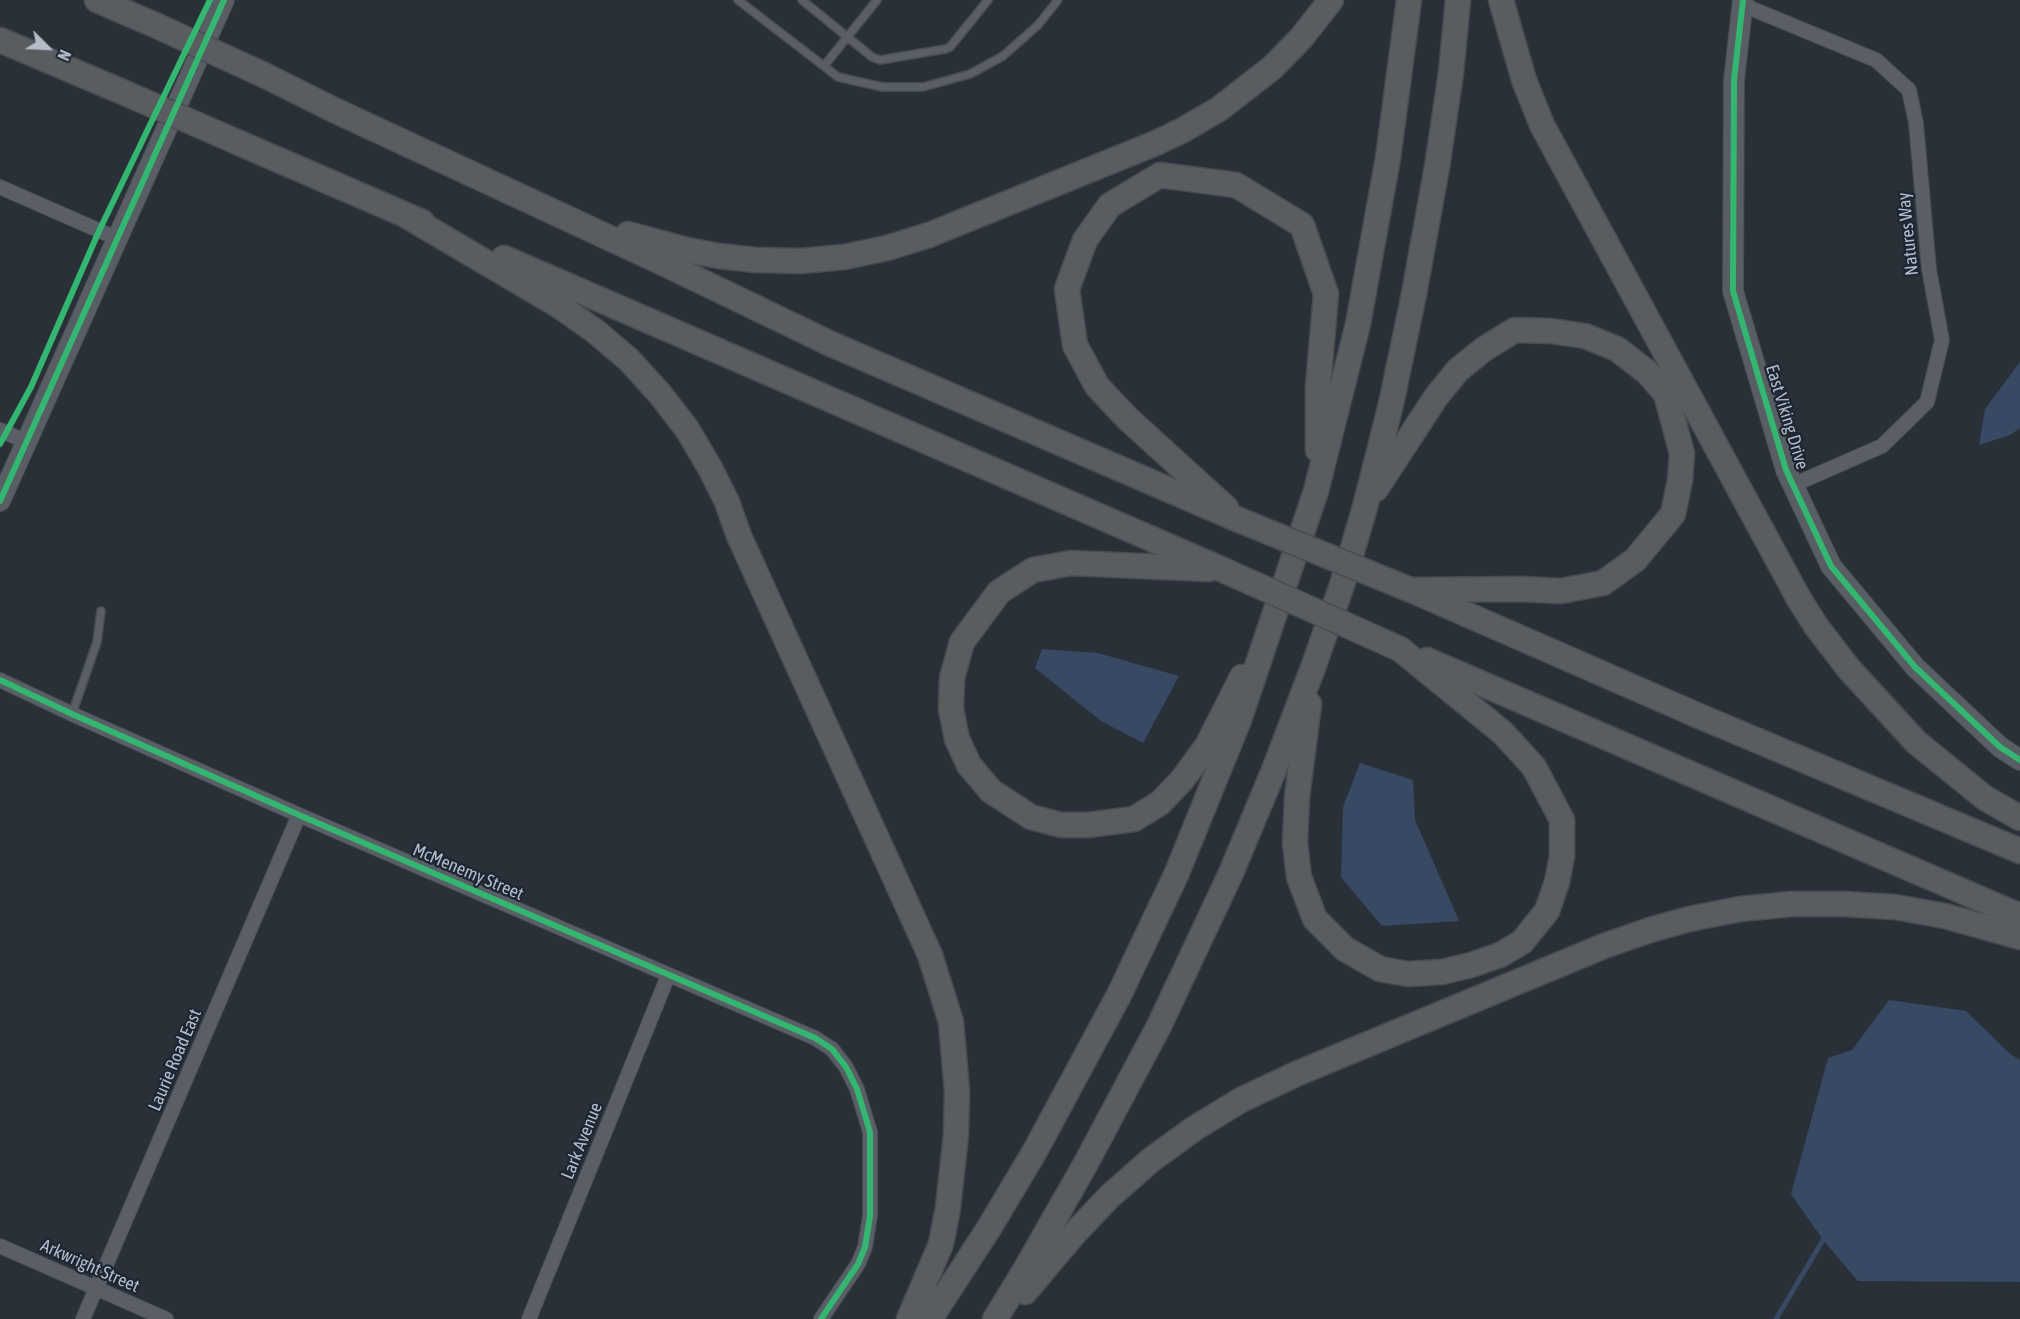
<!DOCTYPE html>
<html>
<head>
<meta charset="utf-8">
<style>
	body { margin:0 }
	#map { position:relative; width:2020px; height:1319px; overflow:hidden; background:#2a3038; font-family:"Asap Condensed",sans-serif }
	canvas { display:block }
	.north { position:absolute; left:18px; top:18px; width:60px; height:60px; -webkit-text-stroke:4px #1d2633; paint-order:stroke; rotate:114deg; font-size:16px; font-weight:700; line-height:24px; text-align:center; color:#b4bcc9 }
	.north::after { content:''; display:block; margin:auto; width:21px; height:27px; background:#b4bcc9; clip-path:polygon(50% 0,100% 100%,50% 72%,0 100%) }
</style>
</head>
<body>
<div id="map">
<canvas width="2020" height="1319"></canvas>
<div class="north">N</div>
</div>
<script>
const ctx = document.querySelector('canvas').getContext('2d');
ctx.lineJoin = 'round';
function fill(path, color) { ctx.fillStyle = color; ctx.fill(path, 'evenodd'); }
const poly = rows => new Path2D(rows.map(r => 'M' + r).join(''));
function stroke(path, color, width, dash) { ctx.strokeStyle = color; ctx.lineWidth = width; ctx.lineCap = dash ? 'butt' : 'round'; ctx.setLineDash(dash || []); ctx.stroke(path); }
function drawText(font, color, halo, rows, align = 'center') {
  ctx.font = font + ' "Asap Condensed",sans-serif'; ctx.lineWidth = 4.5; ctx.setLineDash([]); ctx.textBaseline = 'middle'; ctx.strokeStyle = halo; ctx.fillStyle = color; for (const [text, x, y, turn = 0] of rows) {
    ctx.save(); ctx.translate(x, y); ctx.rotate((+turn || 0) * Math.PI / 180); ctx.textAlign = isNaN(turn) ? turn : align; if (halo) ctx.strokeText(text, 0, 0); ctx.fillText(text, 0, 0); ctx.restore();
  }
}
fill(poly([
	[2020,362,2020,428,2010,435,1979,445,1985,409],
	[1042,649,1098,653,1179,676,1143,743,1101,721,1035,668],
	[1360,763,1413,780,1415,820,1459,921,1382,926,1341,877,1343,807],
	[1889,1000,1966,1011,2009,1053,2020,1060,2020,1282,1858,1281,1823,1240,1791,1194,1828,1058,1852,1050]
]), '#384963');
stroke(poly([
	[1776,1319,1823,1240]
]), '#384963', 5);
const lane = poly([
	[738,0,838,77,882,87,923,87,970,74,1003,56,1038,25,1058,0],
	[802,0,872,57,880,60,945,49,950,47,988,0],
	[824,66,877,0],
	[72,714,97,642,101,611]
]);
const street = poly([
	[1743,5,1876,60,1909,90,1916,123,1929,269,1942,340,1927,402,1882,446,1793,485],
	[0,187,116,238],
	[0,430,27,442],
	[0,680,72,714,299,815,815,1038,832,1049,846,1067,857,1089,870,1132,870,1216,865,1247,858,1264,821,1319],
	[0,1246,166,1319],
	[83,1319,299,815],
	[529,1319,668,976]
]);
const secondary = poly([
	[1743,0,1734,80,1733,291,1786,470,1831,566,1915,667,2000,747,2020,760],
	[0,501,224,0]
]);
const highway = poly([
	[97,0,155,25],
	[1501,0,1524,80,1542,125,1799,599,1816,626,1849,669,1916,742,1985,798,2020,818],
	[0,40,125,93],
	[266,76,334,110,659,261,831,344,1239,520],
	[237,142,422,222],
	[407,216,558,305,595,331,629,360,660,394,687,429,710,468,727,502,739,536,930,955,951,1022,957,1091,956,1135,948,1208,941,1244,909,1319],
	[628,234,687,250,719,256,756,260,800,261,844,257,887,248,929,235,1156,143,1183,130,1219,109,1273,67,1302,37,1331,0],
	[504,258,1221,569],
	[1376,489,1436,397,1458,370,1484,349,1515,330,1551,331,1585,336,1617,349,1647,372,1666,394,1682,453,1680,480,1673,514,1635,560,1603,583,1561,591,1522,589,1411,590],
	[1226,508,1127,418,1097,386,1075,345,1067,289,1085,240,1110,205,1160,175,1236,185,1302,225,1326,294,1318,387,1318,450],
	[1209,569,1071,563,1033,570,999,592,962,642,952,678,951,709,957,739,969,765,991,791,1031,817,1061,825,1088,825,1134,819,1160,803,1182,780,1207,746,1242,677],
	[1418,593,1699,716,2020,851],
	[1427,660,2020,916],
	[1309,704,1297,797,1295,843,1299,877,1315,919,1345,949,1380,969,1408,974,1442,972,1471,965,1500,955,1522,942,1547,911,1557,882,1562,856,1562,820,1534,767,1503,733,1400,649],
	[1025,1292,1073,1235,1110,1196,1151,1160,1195,1128,1241,1100,1296,1074,1604,946,1650,930,1689,919,1740,909,1791,904,1843,904,1895,907,1945,916,2020,937],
	[930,1319,989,1228,1035,1151,1119,995,1176,875,1239,720,1316,491,1358,324,1388,158,1409,0],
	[995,1319,1024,1272,1085,1165,1159,1026,1231,873,1274,770,1314,665,1342,585,1365,507,1391,404,1414,294,1437,167,1451,73,1458,0]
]);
stroke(lane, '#484c53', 10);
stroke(street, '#484c53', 16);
stroke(secondary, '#484c53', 22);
stroke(highway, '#474c53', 27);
stroke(lane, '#5a5e66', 7);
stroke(street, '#5a5e66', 14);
stroke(secondary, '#595d64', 20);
stroke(highway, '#5a5d60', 24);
const highwayBridge = poly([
	[155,25,266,76],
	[125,93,237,142],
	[1239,520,1411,590],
	[1221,569,1400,649]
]);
stroke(highwayBridge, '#474c53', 27, []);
stroke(highwayBridge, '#5a5d60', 24);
stroke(poly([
	[1743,0,1734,80,1733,291,1786,470,1831,566,1915,667,2000,747,2020,760],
	[0,444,31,387,99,231,210,0],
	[0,501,224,0],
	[0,680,72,714,299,815,815,1038,832,1049,846,1067,857,1089,870,1132,870,1216,865,1247,858,1264,821,1319]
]), '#33b770', 6);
drawText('18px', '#b4bcc9', '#1d2633', [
	["Natures Way",1908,234,-96],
	["East Viking Drive",1787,417,73],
	["McMenemy Street",468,872,23],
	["Laurie Road East",175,1060,-67],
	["Lark Avenue",582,1141,-68],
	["Arkwright Street",90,1266,24]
]);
</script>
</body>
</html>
